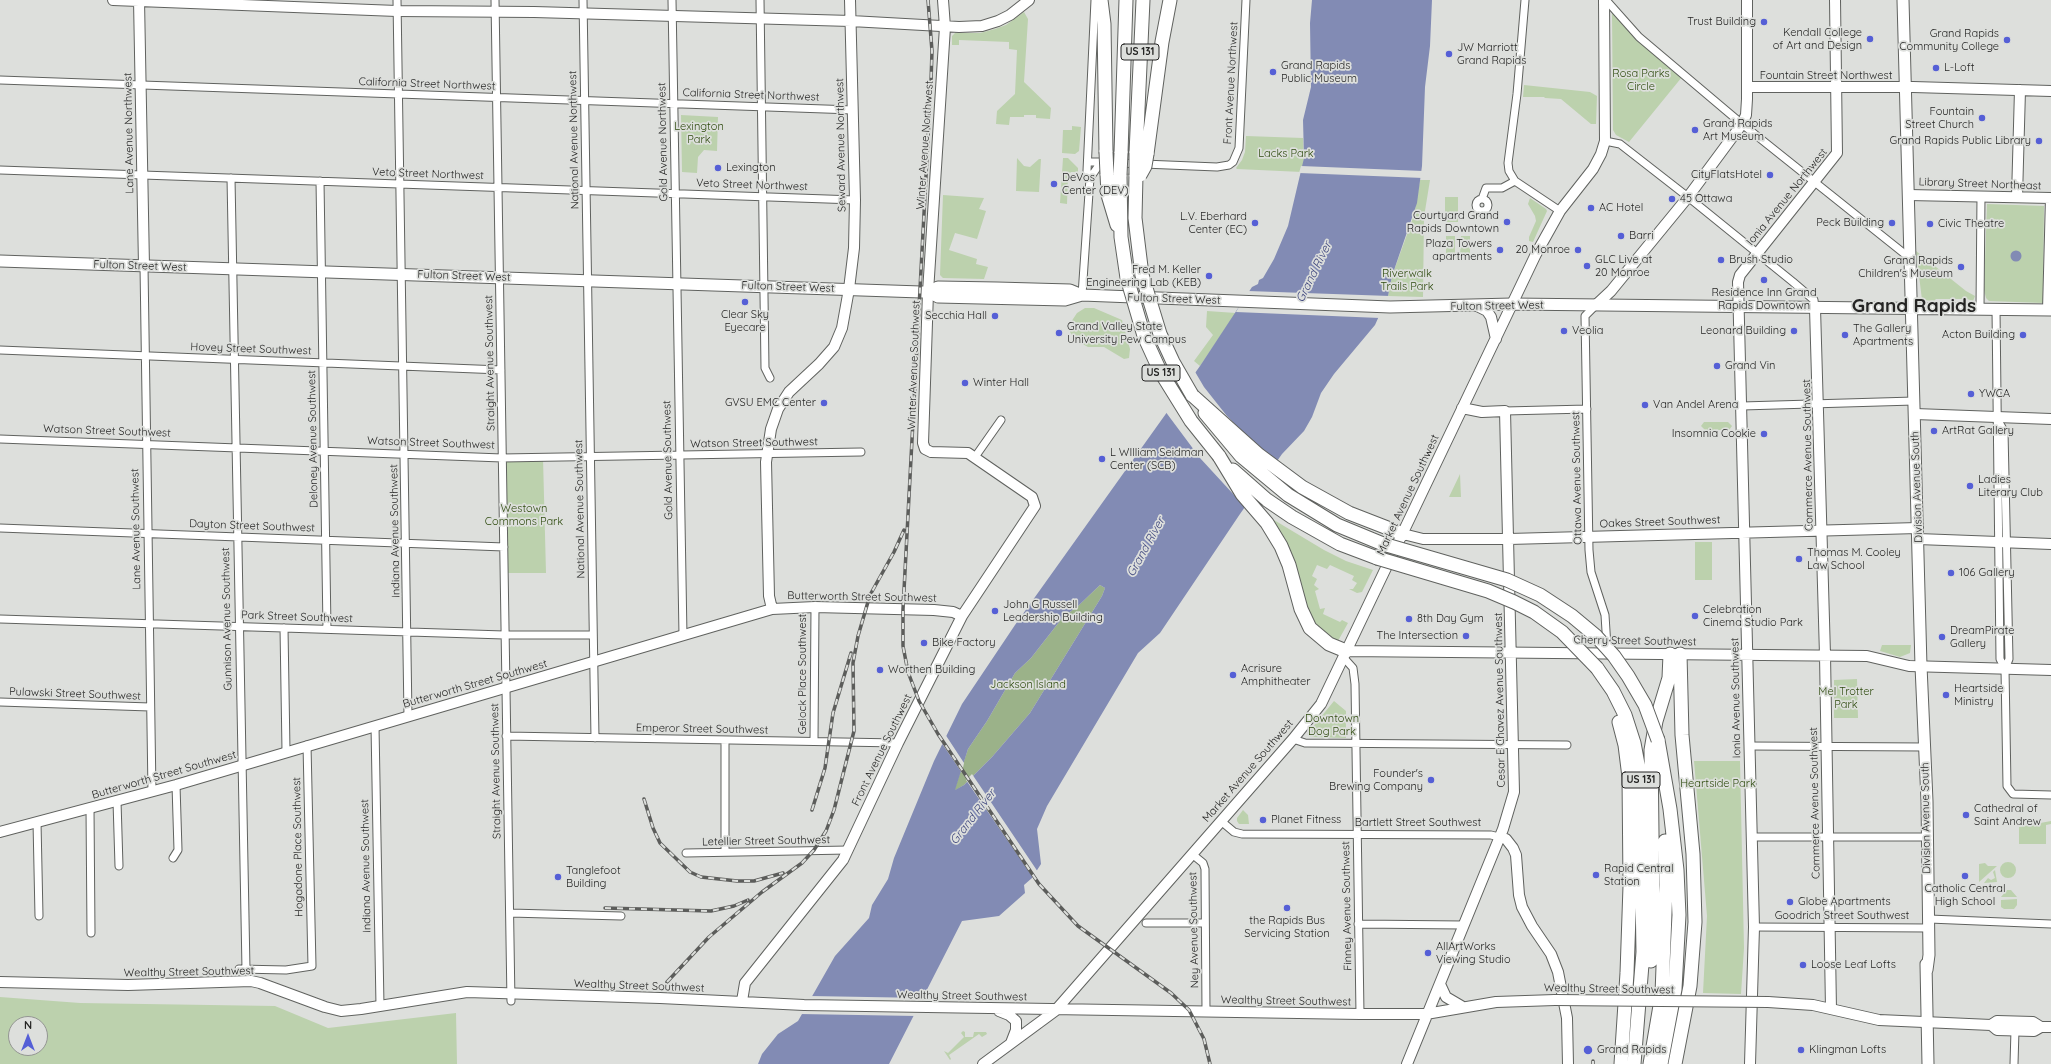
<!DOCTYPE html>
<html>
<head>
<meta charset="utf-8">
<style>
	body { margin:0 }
	#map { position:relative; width:2051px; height:1064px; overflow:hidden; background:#dddfdc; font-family:Quicksand,sans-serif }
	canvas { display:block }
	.north { position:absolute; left:8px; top:1016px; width:40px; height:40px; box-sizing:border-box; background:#dddfdc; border:1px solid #939592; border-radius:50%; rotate:0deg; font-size:11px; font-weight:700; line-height:16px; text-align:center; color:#252524 }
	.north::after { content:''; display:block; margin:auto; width:14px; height:18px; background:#555fd6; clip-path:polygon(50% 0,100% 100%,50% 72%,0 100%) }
</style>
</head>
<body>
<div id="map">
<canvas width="2051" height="1064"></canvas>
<div class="north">N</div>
</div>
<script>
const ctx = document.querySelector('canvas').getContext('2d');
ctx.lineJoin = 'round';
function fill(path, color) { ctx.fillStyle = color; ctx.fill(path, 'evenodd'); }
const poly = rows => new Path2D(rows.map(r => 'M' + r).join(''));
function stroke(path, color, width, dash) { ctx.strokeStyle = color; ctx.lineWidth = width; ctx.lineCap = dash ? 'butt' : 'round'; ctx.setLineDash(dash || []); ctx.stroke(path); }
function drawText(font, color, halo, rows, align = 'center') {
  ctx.font = font + ' Quicksand,sans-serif'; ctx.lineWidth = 3.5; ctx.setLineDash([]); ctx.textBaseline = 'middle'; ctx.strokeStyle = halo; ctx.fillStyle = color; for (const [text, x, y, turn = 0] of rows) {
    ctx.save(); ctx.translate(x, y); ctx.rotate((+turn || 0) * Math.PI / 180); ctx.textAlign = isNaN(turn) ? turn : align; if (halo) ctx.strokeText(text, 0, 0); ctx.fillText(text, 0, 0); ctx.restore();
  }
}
fill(poly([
	[1024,12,1028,19,1024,82,1051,108,1050,119,1036,118,1036,115,1024,115,1024,117,1010,117,1009,125,996,124,997,111,1015,94,1017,50,1009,49,1009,42,959,40,959,45,952,45,952,36,955,33,980,33,995,29,1006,25],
	[1612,12,1637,40,1682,77,1629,142,1616,135,1613,130],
	[1524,85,1590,92,1597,96,1596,124,1591,124,1561,99,1545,98,1544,97,1523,97],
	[681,115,718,117,717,151,704,150,698,157,697,173,682,172],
	[1072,126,1081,127,1079,151,1075,154,1062,153,1063,130,1072,130],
	[1246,136,1303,138,1304,158,1302,172,1237,169,1236,168,1242,160,1245,152],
	[1017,158,1024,166,1030,167,1039,159,1041,159,1039,192,1016,191],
	[1063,158,1068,158,1078,168,1078,172,1071,172,1068,175,1067,204,1060,203],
	[1420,180,1430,180,1424,217,1423,297,1388,296,1392,276,1414,215],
	[943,195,984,198,979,209,986,211,977,239,955,233,949,250,977,259,976,264,988,267,984,279,943,278,940,275],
	[1445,197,1458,197,1458,222,1445,222],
	[1530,198,1546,209,1547,211,1533,242,1529,241,1529,237,1536,221,1535,216,1528,204],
	[1987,204,2044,206,2043,296,2045,297,2043,303,1989,301,1986,298,1984,290],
	[1446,236,1455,236,1455,257,1446,257],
	[1461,236,1470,236,1470,257,1460,257],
	[1916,251,1966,291,1975,296,1973,301,1967,299,1936,299,1934,301,1922,300],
	[1085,308,1094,308,1122,320,1130,349,1129,358,1124,359,1104,347,1088,347,1075,340,1070,332,1071,322,1077,313],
	[1207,311,1236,313,1200,366,1194,361,1213,335,1206,327],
	[1704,422,1728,422,1732,426,1729,430,1705,430,1701,426],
	[502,458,543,458,546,573,504,573],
	[1460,474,1461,497,1449,497],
	[1274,520,1324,550,1346,561,1373,570,1362,592,1357,593,1349,589,1353,589,1357,583,1352,580,1354,576,1330,565,1327,569,1317,565,1312,576,1317,579,1314,585,1319,589,1315,591,1320,609,1325,608,1323,614,1340,622,1342,620,1348,623,1338,641,1329,638,1311,620,1270,522],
	[1695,542,1712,542,1712,580,1695,580],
	[1882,645,1911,645,1910,653,1900,657,1880,651],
	[1857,679,1858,718,1834,718,1834,680],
	[1334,701,1346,711,1346,738,1310,737,1307,734],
	[1694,761,1740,761,1744,948,1741,994,1703,993,1707,916],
	[1243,810,1248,815,1249,824,1239,824,1237,821,1237,818],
	[2051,821,2051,824,2046,825,2046,844,2019,844,2019,827],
	'2000 870a8 8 0 1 1 16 0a8 8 0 1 1-16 0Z',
	[1985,863,1988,866,1997,866,1979,882,1979,864],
	[1995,870,1997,882,1984,883,1988,878,1991,880,1995,878,1993,872],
	[2007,890,2011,890,2017,897,2001,897],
	[2017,899,2017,905,2014,909,2004,909,2001,907,2001,900],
	[0,997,80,1003,275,1006,328,1028,456,1013,457,1064,0,1064],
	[16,1024,40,1024,40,1048,16,1048],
	[963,1031,965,1032,965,1037,973,1037,974,1032,986,1032,987,1034,982,1037,979,1034,949,1055,951,1059,950,1060,944,1051,948,1053,964,1037,961,1033]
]), '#bcd1ad');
fill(poly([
	[1100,585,1105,588,1102,596,1030,713,992,757,964,785,954,791,968,749,987,721,1015,673,1031,658,1063,617,1078,606]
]), '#9bb289');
fill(poly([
	[1312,0,1432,0,1430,46,1425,87,1422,166,1417,203,1392,276,1388,296,1375,325,1334,374,1321,393,1312,417,1304,431,1282,454,1240,514,1160,633,1138,653,1047,806,1037,829,1041,864,1032,878,1024,885,1025,893,999,916,962,921,889,1064,758,1064,762,1054,778,1034,798,1021,835,956,869,918,872,905,888,879,894,858,934,761,962,704,1015,625,1200,366,1252,287,1258,284,1259,280,1263,278,1274,259,1288,226,1304,158,1303,120,1311,87,1310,23],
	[1100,585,1105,588,1102,596,1030,713,992,757,964,785,955,790,968,749,987,721,1015,673,1031,658,1063,617,1078,606],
	'2010.5 256a5.5 5.5 0 1 1 11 0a5.5 5.5 0 1 1-11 0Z'
]), '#828bb4');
fill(poly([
	[1301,166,1423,171,1423,178,1299,173],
	[1248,291,1390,296,1380,318,1236,312],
	[1194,370,1204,387,1227,416,1258,447,1279,463,1246,508,1200,458,1165,411],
	[945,734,964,763,962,773,941,742],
	[972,774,1038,872,1034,879,966,780],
	[810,996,925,998,916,1016,800,1014]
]), '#dddfdc');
const street = poly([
	[397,0,408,716],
	[495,0,511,1001],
	[583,0,595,738],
	[672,0,683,635],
	[760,0,765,368,770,378],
	[1525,0,1517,94,1508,163,1509,171,1515,181,1560,211],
	[1606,0,1639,37,1742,124,1911,259],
	[0,80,853,110],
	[1605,141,1620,144,1688,197,1793,282,1814,300,1815,308],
	[1088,162,1108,162],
	[1119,163,1217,167,1229,165,1233,162,1239,148,1246,0],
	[0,170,855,200],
	[231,178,246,969],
	[1090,178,1099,165,1106,162],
	[320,181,327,629],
	'1476 205a6 6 0 1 1 12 0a6 6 0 1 1-12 0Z',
	[1482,199,1486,188,1502,188,1515,181],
	[144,266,152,792],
	[1082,295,1090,178,1087,171,1095,0],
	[1596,305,1585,316,1589,550,1591,572,1605,615,1607,647],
	[1980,308,1981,196],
	[1996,309,2000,659,2005,669],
	[0,350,501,370],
	[1742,406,1914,401],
	[1505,411,1587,409],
	[1996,417,2004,431,2009,659,2005,669,2007,786,2013,794,2051,795],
	[0,439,502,458,861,452],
	[975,457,1001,420],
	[0,528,504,547],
	[0,619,504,635,592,635],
	[284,628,286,751],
	[1344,658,1353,668,1355,684,1360,1014],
	[0,702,150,707],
	[375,726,380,1006],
	[506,736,898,743],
	[1293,739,1305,743,1567,745],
	[814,741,815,607],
	[1749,746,1925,747],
	[117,801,119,866],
	[90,808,91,933],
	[1221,821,1234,832,1242,834,1491,835,1499,837],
	[37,822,39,916],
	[1752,837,1927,837],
	[725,852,725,741],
	[686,853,848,850],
	[1192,854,1203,863,1205,869,1206,1012],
	[173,858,178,850,176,785],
	[510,913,621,916],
	[1929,919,2051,924],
	[1146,923,1205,923],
	[1358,924,1463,925],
	[1754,927,1929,928],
	[239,969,286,970,312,966,307,745],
	[2014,1064,2015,1030]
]);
const secondary = poly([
	[113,0,397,11,534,12,851,21,959,27,982,26,998,21,1010,15,1029,0],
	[139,0,144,266],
	[1747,87,1913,87,2051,91],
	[1909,195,2051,198,2048,310],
	[2017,197,2020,90],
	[1596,305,1611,291,1688,197,1742,124,1746,115,1747,99,1747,0],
	[1477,306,1487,311,1491,317,1496,339],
	[1815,308,1825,655,1831,1009],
	[1915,414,2051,419],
	[1403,534,1423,539,1509,539,1918,528],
	[1918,539,2051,544],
	[772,609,769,596,766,462,771,429,778,409,789,392,819,364,834,347,842,328,849,289,854,248,855,200,850,0],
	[1346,651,1867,656,1909,666,2051,670],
	[0,832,176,785,772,609,815,607,934,610,953,612,962,616],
	[1499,837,1506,839,1513,848,1516,855,1519,895,1522,907,1532,926,1551,954,1558,972,1567,1018,1568,1064],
	[0,982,128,985,251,981,260,983,325,1007,341,1011,361,1009,467,992,660,998,804,1005,1360,1014,1426,1014,1496,1002,1555,1000],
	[1440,984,1446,997,1463,1007],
	[742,1001,745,983,843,860,898,743,962,616,1035,506,1032,497,968,453,931,452,925,449,923,443,928,292,945,27,943,0],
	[1768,1002,1813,1005,1879,1020,1991,1025,1997,1030,2034,1031,2041,1027,2051,1027],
	[999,1011,1009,1015,1016,1021,1016,1030,1011,1043],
	[1991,1025,1997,1021,2033,1022,2041,1027],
	[983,1064,1055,1011,1293,739,1321,704,1536,254,1560,211,1593,169,1601,154,1605,141,1604,0],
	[1407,1064,1503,829,1514,792,1505,411,1482,412,1462,408],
	[1750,1064,1754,927,1738,282,1740,275,1837,153,1835,0]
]);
const primary = poly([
	[1903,0,1921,666,1927,801,1929,955,1927,970],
	[0,261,921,292,928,292,938,297,1065,300,1082,295,1390,307,1512,304,2051,310],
	[928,292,938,287,997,288,1070,290,1082,295],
	[1926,964,1928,1064]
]);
const highway = poly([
	[1101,0,1104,24,1106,152],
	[1121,153,1126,0],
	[1136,153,1143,0],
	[1147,154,1162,42,1170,0],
	[1107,174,1108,195,1117,225],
	[1120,175,1121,237,1127,278],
	[1136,175,1135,218,1142,275],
	[1192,395,1259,455,1302,487,1349,513,1403,534],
	[1205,413,1241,456,1288,495,1337,525,1383,544],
	[1219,456,1242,494,1267,523,1281,546,1289,565,1301,609,1310,628,1329,644,1346,651],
	[1233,470,1267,500,1292,517,1340,544,1377,558],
	[1597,668,1613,691,1625,715,1634,743,1640,775,1643,952,1634,1064],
	[1619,722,1625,745,1629,777,1630,886,1627,973,1621,1064],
	[1658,740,1670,809,1677,870,1679,915,1675,989,1661,1064],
	[1651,961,1653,918,1651,750,1656,721,1669,678,1670,654],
	[1650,1064,1662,994,1666,885,1665,841],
	[1675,1064,1690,986,1695,922,1693,854,1682,735,1680,654]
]);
stroke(street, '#60625f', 9);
stroke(secondary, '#60625f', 12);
stroke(primary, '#60625f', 13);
stroke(highway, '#60625f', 15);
stroke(street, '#fff', 7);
stroke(secondary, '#fff', 10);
stroke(primary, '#fff', 11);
stroke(highway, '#fff', 13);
const rail = poly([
	[928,0,932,51,931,82,903,609,903,646,908,672,919,701,938,734,1039,884,1078,926,1171,993,1189,1010,1204,1039,1210,1064],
	[644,799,653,828,660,843,690,872,701,877,737,881,754,881,783,873],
	[812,810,825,768,833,713,851,653],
	[605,908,711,911,734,906,748,900],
	[667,982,709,937,762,892,802,863,814,850,826,831,834,810,854,731,853,663,858,636,870,595,894,552,904,530],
	[1593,1064,1593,1061]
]);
stroke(rail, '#5c5d5b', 3.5);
stroke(rail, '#dddfdc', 2, [6]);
const secondaryBridge = poly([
	[1555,1000,1768,1002]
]);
const highwayBridge = poly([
	[1106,152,1107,174],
	[1120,175,1121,153],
	[1136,175,1136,153],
	[1140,175,1145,166,1147,154],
	[1142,275,1160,334,1173,362,1192,395],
	[1127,278,1144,336,1160,371,1191,421,1219,456],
	[1383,544,1507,580,1540,595,1572,616,1596,636,1614,656,1628,676,1645,705,1658,740],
	[1377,558,1488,591,1514,602,1534,612,1562,632,1597,668]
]);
stroke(secondaryBridge, '#60625f', 12, []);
stroke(highwayBridge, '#60625f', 15, []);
stroke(secondaryBridge, '#fff', 10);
stroke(highwayBridge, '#fff', 13);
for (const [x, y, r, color] of [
	[1764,22,4,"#555fd6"],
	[1870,39,4,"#555fd6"],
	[2007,40,4,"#555fd6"],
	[1449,54,4,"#555fd6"],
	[1936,68,4,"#555fd6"],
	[1273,72,4,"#555fd6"],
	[1982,118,4,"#555fd6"],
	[1695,130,4,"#555fd6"],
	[2039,141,4,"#555fd6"],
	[718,168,4,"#555fd6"],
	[1770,175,4,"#555fd6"],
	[1054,184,4,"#555fd6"],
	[1672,199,4,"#555fd6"],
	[1591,208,4,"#555fd6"],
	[1507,222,4,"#555fd6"],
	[1255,223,4,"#555fd6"],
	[1892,223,4,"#555fd6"],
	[1930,224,4,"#555fd6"],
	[1621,236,4,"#555fd6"],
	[1500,250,4,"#555fd6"],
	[1578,250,4,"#555fd6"],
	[1721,260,4,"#555fd6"],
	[1587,266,4,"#555fd6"],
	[1961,267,4,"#555fd6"],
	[1209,276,4,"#555fd6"],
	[1764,280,4,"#555fd6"],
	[745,302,4,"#555fd6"],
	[995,316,4,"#555fd6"],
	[1564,331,4,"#555fd6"],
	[1794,331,4,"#555fd6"],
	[1059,333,4,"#555fd6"],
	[1845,335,4,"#555fd6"],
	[2023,335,4,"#555fd6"],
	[1717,366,4,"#555fd6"],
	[965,383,4,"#555fd6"],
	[1971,394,4,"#555fd6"],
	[824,403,4,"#555fd6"],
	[1645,405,4,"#555fd6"],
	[1934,431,4,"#555fd6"],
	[1764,434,4,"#555fd6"],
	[1102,459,4,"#555fd6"],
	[1970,486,4,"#555fd6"],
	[1799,559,4,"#555fd6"],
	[1951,573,4,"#555fd6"],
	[995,611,4,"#555fd6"],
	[1695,616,4,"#555fd6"],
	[1409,619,4,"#555fd6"],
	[1466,636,4,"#555fd6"],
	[1942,637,4,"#555fd6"],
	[924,643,4,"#555fd6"],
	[880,670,4,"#555fd6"],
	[1233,675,4,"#555fd6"],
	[1946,695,4,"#555fd6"],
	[1431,780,4,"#555fd6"],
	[1966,815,4,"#555fd6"],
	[1263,820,4,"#555fd6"],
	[1596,875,4,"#555fd6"],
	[1965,876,4,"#555fd6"],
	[558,877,4,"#555fd6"],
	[1790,902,4,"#555fd6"],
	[1287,908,4,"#555fd6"],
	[1428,953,4,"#555fd6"],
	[1803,965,4,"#555fd6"],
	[1588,1050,5,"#555fd6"],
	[1801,1050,4,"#555fd6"]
]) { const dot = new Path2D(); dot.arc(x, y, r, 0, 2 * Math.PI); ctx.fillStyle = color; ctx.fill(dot); stroke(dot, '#dddfdc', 1.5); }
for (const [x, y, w] of [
	[1140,52,38],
	[1161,373,38],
	[1641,780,38]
]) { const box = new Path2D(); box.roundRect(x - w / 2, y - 8, w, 16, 3); ctx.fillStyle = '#dddfdc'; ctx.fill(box); stroke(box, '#252524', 1); }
drawText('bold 10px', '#252524', null, [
	["US 131",1140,52],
	["US 131",1161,373],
	["US 131",1641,780]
]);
drawText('11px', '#252524', '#dddfdc', [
	["Trust Building",1756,22,"right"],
	["Kendall College",1862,33,"right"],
	["of Art and Design",1862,46,"right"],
	["Grand Rapids",1999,34,"right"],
	["Community College",1999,47,"right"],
	["JW Marriott",1457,48],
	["Grand Rapids",1457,61],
	["Grand Rapids",1281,66],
	["Public Museum",1281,79],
	["L-Loft",1944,68],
	["Fountain",1974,112,"right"],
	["Street Church",1974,125,"right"],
	["Grand Rapids",1703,124],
	["Art Museum",1703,137],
	["Grand Rapids Public Library",2031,141,"right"],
	["Lexington",726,168],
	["CityFlatsHotel",1762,175,"right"],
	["DeVos",1062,178],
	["Center (DEV)",1062,191],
	["45 Ottawa",1680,199],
	["AC Hotel",1599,208],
	["Courtyard Grand",1499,216,"right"],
	["Rapids Downtown",1499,229,"right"],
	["L.V. Eberhard",1247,217,"right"],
	["Center (EC)",1247,230,"right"],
	["Peck Building",1884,223,"right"],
	["Civic Theatre",1938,224],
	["Barri",1629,236],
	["Plaza Towers",1492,244,"right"],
	["apartments",1492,257,"right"],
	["20 Monroe",1570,250,"right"],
	["GLC Live at",1595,260],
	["20 Monroe",1595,273],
	["Brush Studio",1729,260],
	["Grand Rapids",1953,261,"right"],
	["Children's Museum",1953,274,"right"],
	["Fred M. Keller",1201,270,"right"],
	["Engineering Lab (KEB)",1201,283,"right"],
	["Residence Inn Grand",1764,293,"center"],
	["Rapids Downtown",1764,306,"center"],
	["Clear Sky",745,315,"center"],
	["Eyecare",745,328,"center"],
	["Secchia Hall",987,316,"right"],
	["Grand Valley State",1067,327],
	["University Pew Campus",1067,340],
	["The Gallery",1853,329],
	["Apartments",1853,342],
	["Veolia",1572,331],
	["Leonard Building",1786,331,"right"],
	["Acton Building",2015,335,"right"],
	["Grand Vin",1725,366],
	["Winter Hall",973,383],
	["YWCA",1979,394],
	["GVSU EMC Center",816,403,"right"],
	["Van Andel Arena",1653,405],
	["ArtRat Gallery",1942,431],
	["Insomnia Cookie",1756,434,"right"],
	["L WIlliam Seidman",1110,453],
	["Center (SCB)",1110,466],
	["Ladies",1978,480],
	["Literary Club",1978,493],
	["Thomas M. Cooley",1807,553],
	["Law School",1807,566],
	["106 Gallery",1959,573],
	["John G Russell",1003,605],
	["Leadership Building",1003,618],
	["Celebration",1703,610],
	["Cinema Studio Park",1703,623],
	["8th Day Gym",1417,619],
	["DreamPirate",1950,631],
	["Gallery",1950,644],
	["The Intersection",1458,636,"right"],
	["Bike Factory",932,643],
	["Acrisure",1241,669],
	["Amphitheater",1241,682],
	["Worthen Building",888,670],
	["Heartside",1954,689],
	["Ministry",1954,702],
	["Founder's",1423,774,"right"],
	["Brewing Company",1423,787,"right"],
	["Cathedral of",1974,809],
	["Saint Andrew",1974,822],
	["Planet Fitness",1271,820],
	["Rapid Central",1604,869],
	["Station",1604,882],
	["Tanglefoot",566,871],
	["Building",566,884],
	["Catholic Central",1965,889,"center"],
	["High School",1965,902,"center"],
	["Globe Apartments",1798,902],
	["the Rapids Bus",1287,921,"center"],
	["Servicing Station",1287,934,"center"],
	["AllArtWorks",1436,947],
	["Viewing Studio",1436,960],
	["Loose Leaf Lofts",1811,965],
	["Grand Rapids",1597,1050],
	["Klingman Lofts",1809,1050]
], 'left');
drawText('11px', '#2d4a0d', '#dddfdc', [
	["Rosa Parks",1641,74],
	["Circle",1641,87],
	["Lexington",699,127],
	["Park",699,140],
	["Lacks Park",1286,154],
	["Riverwalk",1407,274],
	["Trails Park",1407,287],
	["Westown",524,509],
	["Commons Park",524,522],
	["Jackson Island",1028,685],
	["Mel Trotter",1846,692],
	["Park",1846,705],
	["Downtown",1332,719],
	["Dog Park",1332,732],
	["Heartside Park",1718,784]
]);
drawText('11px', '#252524', '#dddfdc', [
	["Fountain Street Northwest",1826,76],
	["Front Avenue Northwest",1231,83,-87],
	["California Street Northwest",427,84,2],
	["California Street Northwest",751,95,2],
	["Lane Avenue Northwest",129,133,-91],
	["National Avenue Northwest",574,140,-91],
	["Gold Avenue Northwest",663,142,-91],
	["Seward Avenue Northwest",841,145,-91],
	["Winter Avenue Northwest",925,145,-86],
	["Veto Street Northwest",428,174,2],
	["Library Street Northeast",1980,184,2],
	["Veto Street Northwest",752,185,2],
	["Ionia Avenue Northwest",1787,197,-51],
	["Fulton Street West",140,266,2],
	["Fulton Street West",464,276,2],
	["Fulton Street West",788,287,2],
	["Fulton Street West",1174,299,2],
	["Fulton Street West",1497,306,-1],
	["Hovey Street Southwest",251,349,2],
	["Straight Avenue Southwest",490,363,-91],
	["Winter Avenue Southwest",914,365,-88],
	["Watson Street Southwest",107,431,2],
	["Deloney Avenue Southwest",313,439,-91],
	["Watson Street Southwest",431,443,2],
	["Watson Street Southwest",754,443,-1],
	["Commerce Avenue Southwest",1808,455,-91],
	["Gold Avenue Southwest",668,460,-91],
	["Ottawa Avenue Southwest",1577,478,-91],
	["Division Avenue South",1917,487,-92],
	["Market Avenue Southwest",1408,495,-65],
	["National Avenue Southwest",580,509,-91],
	["Oakes Street Southwest",1660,522,-2],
	["Dayton Street Southwest",252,526,2],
	["Lane Avenue Southwest",136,529,-91],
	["Indiana Avenue Southwest",395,531,-91],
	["Butterworth Street Southwest",862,597,1],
	["Park Street Southwest",297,617,2],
	["Gunnison Avenue Southwest",227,619,-91],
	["Cherry Street Southwest",1635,641,1],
	["Gelock Place Southwest",803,674,-90],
	["Butterworth Street Southwest",475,684,-16],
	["Pulawski Street Southwest",75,694,2],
	["Ionia Avenue Southwest",1736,698,-91],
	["Cesar E Chavez Avenue Southwest",1500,700,-91],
	["Emperor Street Southwest",702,729,1],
	["Front Avenue Southwest",882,750,-64],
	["Straight Avenue Southwest",496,771,-91],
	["Market Avenue Southwest",1248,771,-49],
	["Butterworth Street Southwest",164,775,-16],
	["Commerce Avenue Southwest",1815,803,-91],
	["Division Avenue South",1926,818,-91],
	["Bartlett Street Southwest",1418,823],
	["Letellier Street Southwest",766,841,-1],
	["Hogadone Place Southwest",298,847,-91],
	["Indiana Avenue Southwest",366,866,-91],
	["Finney Avenue Southwest",1347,906,-91],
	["Goodrich Street Southwest",1842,916],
	["Ney Avenue Southwest",1194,930,-91],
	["Wealthy Street Southwest",189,972,-1],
	["Wealthy Street Southwest",639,986,2],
	["Wealthy Street Southwest",1609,989,1],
	["Wealthy Street Southwest",962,996,1],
	["Wealthy Street Southwest",1286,1001,1]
]);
drawText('italic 12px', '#3e467e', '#dddfdc', [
	["Grand River",1314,272,-64],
	["Grand River",1146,547,-61],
	["Grand River",973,817,-52]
]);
drawText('bold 19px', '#252524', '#dddfdc', [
	["Grand Rapids",1914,306]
]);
</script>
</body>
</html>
